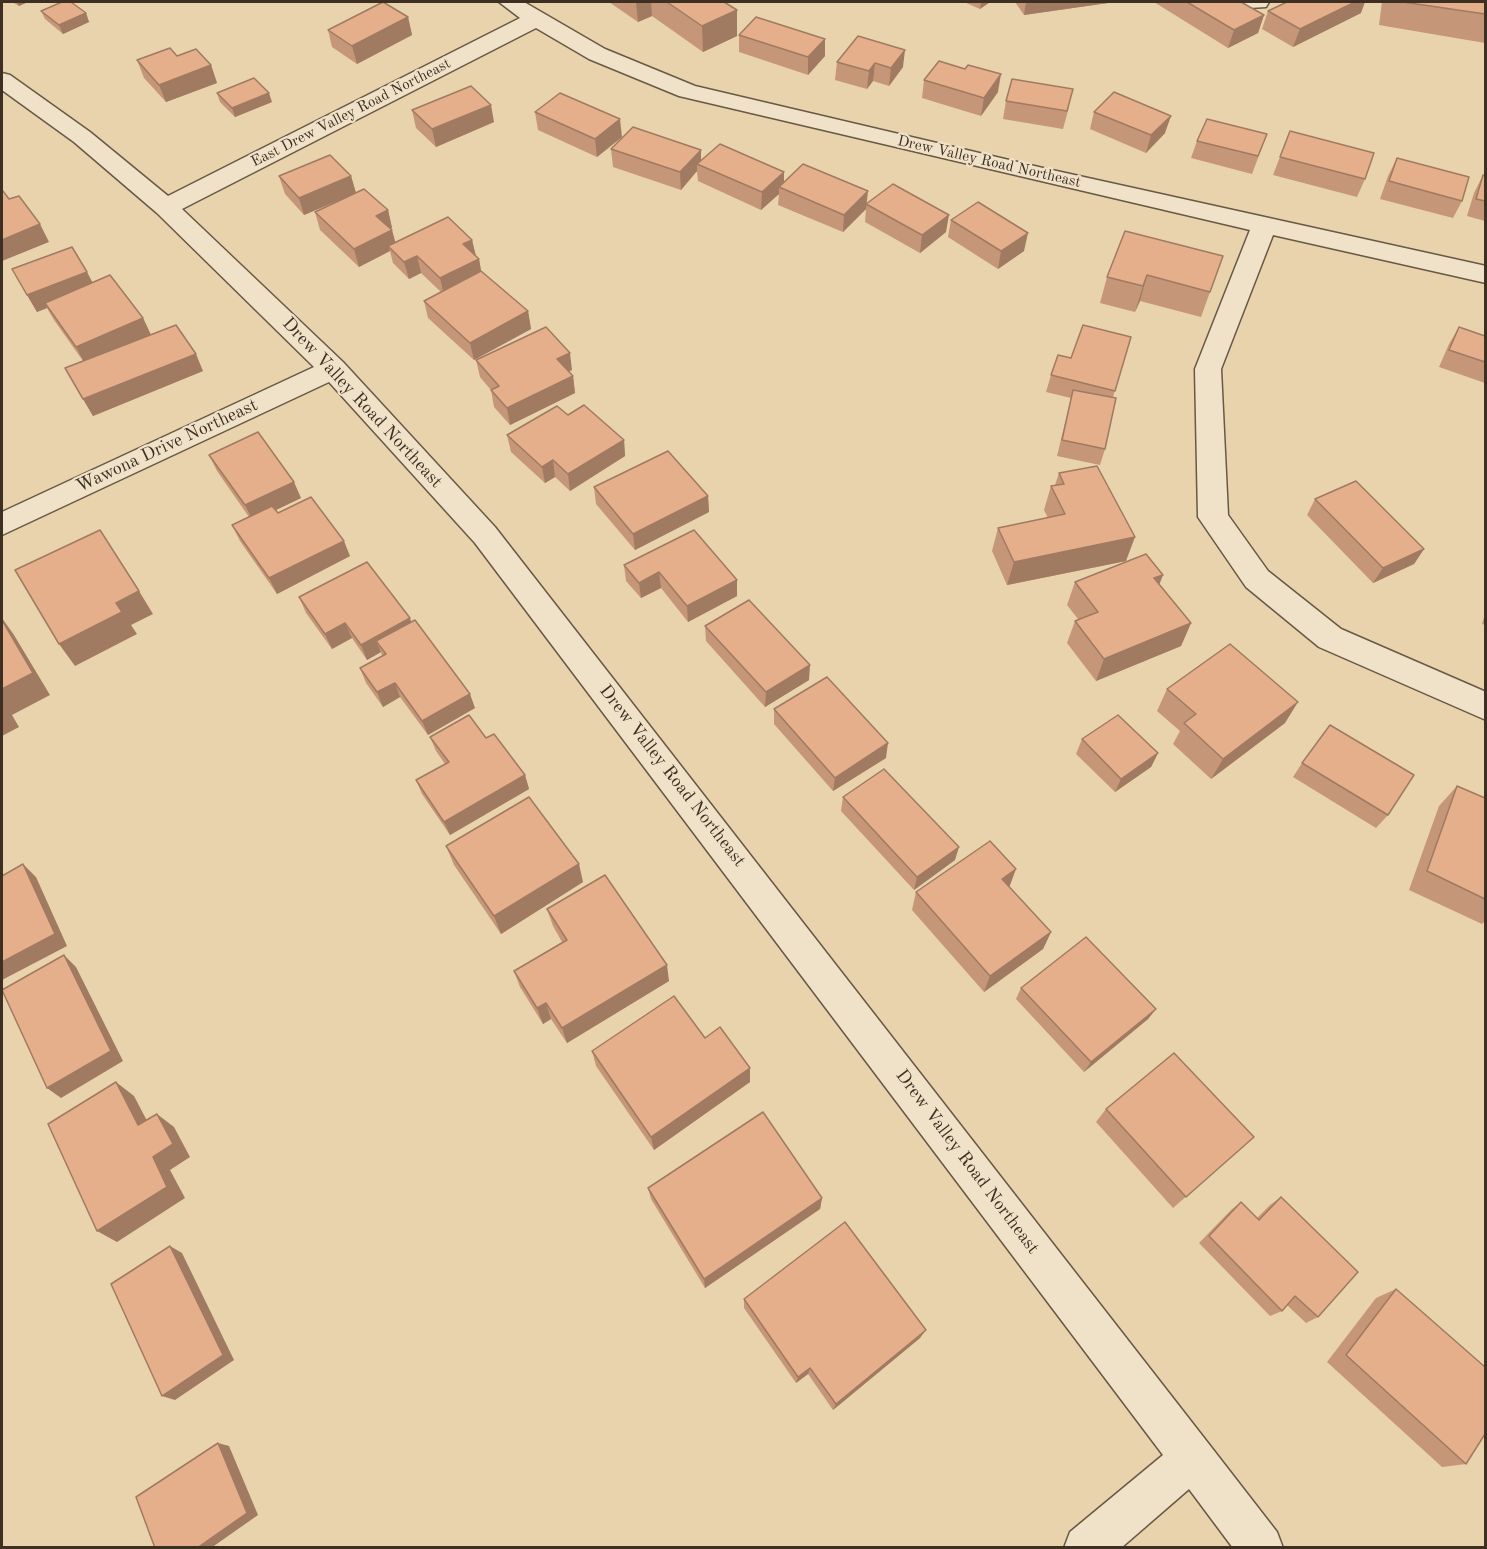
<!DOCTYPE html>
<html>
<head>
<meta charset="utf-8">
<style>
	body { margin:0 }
	#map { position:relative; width:1487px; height:1549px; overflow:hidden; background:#e8d3ac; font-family:"Old Standard TT",serif }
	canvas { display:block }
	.frame { position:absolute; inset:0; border:3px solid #3d2f21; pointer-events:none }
</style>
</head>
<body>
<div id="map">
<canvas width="1487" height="1549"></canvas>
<div class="frame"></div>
</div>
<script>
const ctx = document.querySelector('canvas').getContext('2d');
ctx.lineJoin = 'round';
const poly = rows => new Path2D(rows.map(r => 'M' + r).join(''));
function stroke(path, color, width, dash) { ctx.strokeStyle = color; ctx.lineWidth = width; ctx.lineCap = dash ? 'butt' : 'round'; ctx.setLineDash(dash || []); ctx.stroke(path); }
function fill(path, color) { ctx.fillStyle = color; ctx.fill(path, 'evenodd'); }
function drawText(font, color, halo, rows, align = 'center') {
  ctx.font = font + ' "Old Standard TT",serif'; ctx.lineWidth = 4.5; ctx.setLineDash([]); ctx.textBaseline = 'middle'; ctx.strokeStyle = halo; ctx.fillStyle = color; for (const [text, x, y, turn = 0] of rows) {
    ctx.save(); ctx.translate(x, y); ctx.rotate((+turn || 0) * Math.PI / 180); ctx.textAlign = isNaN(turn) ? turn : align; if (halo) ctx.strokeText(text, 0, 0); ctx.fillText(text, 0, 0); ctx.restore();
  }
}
const minor = poly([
	[499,2,524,2,605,49,695,86,1043,168,1486,266,1486,283,1273,235,1221,369,1228,515,1268,571,1341,629,1486,692,1486,720,1319,647,1246,587,1198,517,1195,369,1250,230,679,96,589,59,536,28,182,209,343,362,495,527,1208,1443,1277,1532,1283,1548,1233,1548,1189,1489,1121,1548,1064,1548,1070,1532,1163,1455,475,543,329,382,2,535,2,512,314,367,157,213,74,142,2,90,2,73,10,75,90,132,168,196,520,18,499,2],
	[1239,2,1269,2,1266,7,1249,8,1241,7,1239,2]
]);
stroke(minor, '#685844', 3);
fill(minor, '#f0e2c9');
fill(poly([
	[12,2,28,2,19,6],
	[609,2,724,2,737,36,703,52,652,16,638,22],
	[964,2,990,2,980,9],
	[1015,2,1115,2,1024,15],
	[1154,2,1241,2,1264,15,1258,33,1228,48],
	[1382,2,1485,2,1485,43,1379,25],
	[41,11,86,13,89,22,63,34,45,19],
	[1268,11,1361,13,1293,47,1262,29],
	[408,17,412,35,357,64,332,47,328,30],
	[739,35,825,39,825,56,808,75,739,52],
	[858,36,903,67,889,86,873,81,867,89,835,80,837,62],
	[177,56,211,65,217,83,166,102,144,78,137,60],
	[965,69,998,92,981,116,922,98,924,80],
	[217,93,272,102,235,117,220,102],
	[1006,101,1069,107,1063,129,1003,119],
	[412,110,494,122,436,147,416,128],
	[535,112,622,137,597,157,538,130],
	[1094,112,1165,133,1146,153,1090,129],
	[1290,131,1365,179,1357,197,1273,175],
	[1267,134,1252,174,1191,158,1197,141],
	[611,149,701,160,867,204,946,232,920,253,865,222,866,209,843,232,778,205,779,194,761,210,698,181,697,171,681,190,613,167],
	[1397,158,1462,201,1453,218,1380,199,1388,176],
	[1483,175,1485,176,1485,221,1467,216,1474,193],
	[279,176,351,176,356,193,388,210,392,228,391,229,395,242,472,240,476,256,479,259,481,271,528,311,531,329,474,360,428,318,424,301,441,292,421,273,409,279,393,263,390,251,359,267,320,230,315,212,344,198,304,215,285,194],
	[951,220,1024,251,998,269,948,237],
	[1125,231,1210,292,1201,317,1140,301,1135,312,1100,303,1107,277],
	[12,269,93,283,143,318,151,335,203,371,93,416,65,368,83,361,54,320,47,308,37,312],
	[1459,327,1485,336,1485,383,1439,367,1449,344],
	[1131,337,1113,397,1105,449,1100,465,1057,456,1071,398,1046,392,1051,375,1071,358],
	[476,360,572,370,569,371,573,376,575,393,510,425,494,407,491,390,480,377],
	[568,415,624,440,625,456,570,491,555,477,545,483,511,452,507,435],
	[209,455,301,498,276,510,278,513,350,556,277,594,240,541,232,525,249,517,217,471],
	[1059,473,1126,561,1007,585,992,551,998,528,1048,518,1044,510,1051,486,1055,485],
	[594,487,708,496,709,512,635,550,596,504],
	[1315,499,1424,549,1414,564,1373,583,1307,515],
	[624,565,737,580,737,596,688,622,661,588,641,598,626,581],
	[1163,575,1159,584,1191,623,1181,646,1096,681,1067,643,1075,621,1078,619,1067,605,1075,582],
	[299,597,411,622,475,708,428,735,400,697,383,707,366,683,360,668,382,656,381,652,367,660,352,638,332,649,306,613],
	[1485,614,1485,625,1482,624],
	[705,626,809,680,765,707,706,641],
	[1167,689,1285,723,1211,779,1173,744,1180,731,1157,711],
	[774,709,886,758,833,791,774,724],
	[430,737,525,775,529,789,450,835,422,794,416,780,445,764,436,751],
	[1082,739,1158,753,1151,767,1115,792,1076,754],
	[1302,763,1388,815,1376,828,1293,777],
	[1457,786,1485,798,1485,921,1482,924,1409,890,1439,806],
	[843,797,955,860,914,890,841,811],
	[446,846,583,882,501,934,454,865],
	[1009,887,1051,932,1043,949,984,992,912,910,916,892],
	[547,909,669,981,567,1043,551,1019,543,1024,520,987,514,971,562,942,553,926],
	[1021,988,1156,1009,1148,1019,1084,1072,1016,999],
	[705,1038,750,1068,750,1082,654,1150,596,1066,592,1051],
	[1106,1109,1254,1137,1173,1208,1096,1122],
	[648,1188,822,1198,820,1209,705,1288,651,1199],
	[1281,1197,1318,1317,1306,1323,1287,1305,1282,1311,1270,1316,1199,1243,1231,1210,1241,1202,1257,1218,1270,1205],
	[1396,1289,1466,1464,1442,1467,1327,1362,1376,1298],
	[744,1299,920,1338,833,1410,808,1374,796,1383,744,1308]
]), '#c59678');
fill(poly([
	[17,2,28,2,19,6],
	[636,2,651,2,652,16,638,22],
	[981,2,990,2,980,9],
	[1026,2,1115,2,1024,15],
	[1355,2,1365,2,1361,13,1293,47,1300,29],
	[737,10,737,36,703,52,702,26],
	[86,13,89,22,63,34,59,25],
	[1264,15,1258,33,1228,48,1234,30],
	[408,17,412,35,357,64,352,46],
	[825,39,825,56,808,75,808,57],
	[905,50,903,67,889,86,891,68],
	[875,63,873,81,867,89,869,71],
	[211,65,217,83,166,102,159,85],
	[1001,74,998,92,981,116,984,98],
	[269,93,272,102,235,117,232,108],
	[491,105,494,122,436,147,432,129],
	[1171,116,1165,133,1146,153,1151,135],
	[620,119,622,137,597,157,595,139],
	[701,150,701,165,697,164,697,171,681,190,680,172],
	[784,172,784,189,779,187,779,194,761,210,762,192],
	[351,176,356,193,304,215,299,198],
	[868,191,866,209,843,232,844,215],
	[388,210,392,228,381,233,376,216],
	[949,215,946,232,920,253,922,235],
	[40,224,49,242,2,261,2,240],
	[392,230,397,248,388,246,390,251,359,267,354,249],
	[1028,233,1024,251,998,269,1001,251],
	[472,240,476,257,463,244],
	[417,256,421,273,409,279,404,262],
	[479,259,482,276,444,295,440,278],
	[87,272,96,289,45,303,47,308,37,312,27,295],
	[1147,275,1140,301,1135,312,1143,286],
	[528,311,531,329,474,360,470,343],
	[143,318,151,335,85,364,76,347],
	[570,353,572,370,559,376,557,359],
	[196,354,203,371,93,416,83,399],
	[573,376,575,393,510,425,507,408],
	[624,440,625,456,570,491,568,474],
	[553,460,555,477,545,483,542,467],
	[294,482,301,498,253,521,245,505],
	[708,496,709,512,635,550,633,534],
	[1135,537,1126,561,1007,585,1014,562],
	[344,541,350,556,277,594,269,578],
	[1424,549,1414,564,1373,583,1383,568],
	[659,572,661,588,641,598,639,583],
	[1163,575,1154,598,1154,578],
	[737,580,737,596,688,622,687,606],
	[139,591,153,614,131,625,137,634,75,666,59,644,116,603],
	[2,618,14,635,50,695,12,715,19,727,2,736],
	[410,618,415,634,376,641,381,652,367,660,361,645],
	[345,623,352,638,332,649,325,634],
	[1191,623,1181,646,1096,681,1104,659],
	[810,665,809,680,765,707,766,692],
	[395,683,400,697,383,707,377,692],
	[470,694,475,708,428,735,422,721],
	[1298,702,1285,723,1211,779,1223,759],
	[888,743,886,758,833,791,835,778],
	[1158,753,1151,767,1115,792,1121,779],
	[525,775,529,789,450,835,444,822],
	[959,847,955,860,914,890,917,877],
	[23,864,36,877,67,946,2,980,2,962],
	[579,864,583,882,501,934,494,916],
	[1016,869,1009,888,1002,879],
	[1051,932,1043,949,984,992,990,976],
	[64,955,76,967,123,1061,61,1098,47,1088],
	[667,965,669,981,567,1043,562,1028],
	[546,1003,551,1019,543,1024,537,1008],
	[1156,1009,1148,1019,1084,1072,1091,1062],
	[750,1068,750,1082,654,1150,651,1137],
	[116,1082,134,1096,156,1138,138,1125],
	[157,1114,174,1127,190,1157,170,1170,185,1198,117,1242,97,1231,153,1157],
	[822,1198,820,1209,705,1288,704,1279],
	[170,1246,182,1253,234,1360,175,1400,162,1396],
	[926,1330,920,1338,833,1410,836,1404],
	[810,1368,808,1374,796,1383,798,1377],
	[218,1443,229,1446,258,1515,211,1548,197,1548]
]), '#a07a61');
const building = poly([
	[62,2,71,2,86,13,59,25,41,11,62,2],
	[383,2,408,17,352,46,328,30,383,2],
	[667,2,724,2,737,10,702,26,667,2],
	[1187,2,1241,2,1264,15,1234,30,1187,2],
	[1287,2,1355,2,1300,29,1268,11,1287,2],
	[1403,2,1485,2,1485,14,1403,2],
	[756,17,825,39,808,57,739,35,756,17],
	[858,36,905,50,891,68,875,63,869,71,837,62,858,36],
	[170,48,177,56,196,49,211,65,159,85,137,60,170,48],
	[939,61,965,69,968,65,1001,74,984,98,924,80,939,61],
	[254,78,269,93,232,108,217,93,254,78],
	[1012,79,1073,89,1067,111,1006,101,1012,79],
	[471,86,491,105,432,129,412,110,471,86],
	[1114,92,1171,116,1151,135,1094,112,1114,92],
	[560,93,620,119,595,139,535,112,560,93],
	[1207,119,1267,134,1258,156,1197,141,1207,119],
	[633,127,701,150,680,172,611,149,633,127],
	[1290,131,1374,153,1365,179,1280,157,1290,131],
	[720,144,784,172,762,192,697,164,720,144],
	[330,155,351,176,299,198,279,176,330,155],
	[1397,158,1469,177,1462,201,1389,181,1397,158],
	[803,164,868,191,844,215,779,187,803,164],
	[1483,175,1485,176,1485,201,1476,199,1483,175],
	[893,184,949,215,922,235,866,204,893,184],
	[364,189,388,210,376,216,392,230,354,249,315,212,364,189],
	[2,191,3,191,9,199,19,196,40,224,2,240,2,191],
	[978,202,1028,233,1001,251,951,220,978,202],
	[448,217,472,240,463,244,479,259,440,278,417,256,404,262,388,246,448,217],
	[1125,231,1223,256,1210,292,1147,275,1143,286,1107,277,1125,231],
	[72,247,87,272,27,295,12,269,72,247],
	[481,271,528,311,470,343,424,301,481,271],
	[110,275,143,318,76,347,45,303,110,275],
	[176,325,196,354,83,399,65,368,176,325],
	[1083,325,1131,337,1115,391,1051,375,1058,355,1071,358,1083,325],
	[546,327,570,353,557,359,573,376,507,408,491,390,499,386,476,360,546,327],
	[1459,327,1485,336,1485,362,1449,350,1459,327],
	[1073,390,1116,398,1105,449,1062,440,1073,390],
	[584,405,624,440,568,474,553,460,542,467,507,435,557,406,568,415,584,405],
	[258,432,294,482,245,505,209,455,258,432],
	[668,451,708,496,633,534,594,487,668,451],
	[1097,466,1135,537,1014,562,998,528,1065,514,1051,486,1064,484,1059,473,1097,466],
	[1356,481,1424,549,1383,568,1315,499,1356,481],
	[311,497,344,541,269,578,232,525,272,506,278,513,311,497],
	[100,530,139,591,116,603,122,612,59,644,15,570,100,530],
	[694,530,737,580,687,606,659,572,639,583,624,565,694,530],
	[1146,554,1163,575,1154,578,1191,623,1104,659,1075,621,1098,612,1075,582,1146,554],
	[367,562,410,618,361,645,345,623,325,634,299,597,367,562],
	[749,600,810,665,766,692,705,626,749,600],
	[2,620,33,673,2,689,2,620],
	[415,620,470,694,422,721,395,683,377,692,360,668,386,654,376,641,415,620],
	[1230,644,1298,702,1223,759,1184,723,1196,714,1167,689,1230,644],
	[827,677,888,743,835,778,774,709,827,677],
	[469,715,486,738,494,734,525,775,444,822,416,780,449,762,430,737,469,715],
	[1118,715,1158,753,1121,779,1082,739,1118,715],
	[1330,725,1414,775,1388,815,1302,763,1330,725],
	[884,769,959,847,917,877,843,797,884,769],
	[1457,786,1485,798,1485,899,1427,871,1457,786],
	[529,797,579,864,494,916,446,846,529,797],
	[990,841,1016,869,1002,879,1051,932,990,976,916,892,990,841],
	[23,864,55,934,2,962,2,876,23,864],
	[605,875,667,965,562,1028,546,1003,537,1008,514,971,567,940,547,909,605,875],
	[1086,937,1156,1009,1091,1062,1021,988,1086,937],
	[64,955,111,1051,47,1088,2,990,64,955],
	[674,996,705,1038,720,1027,750,1068,651,1137,592,1051,674,996],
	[1174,1053,1254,1137,1186,1197,1106,1109,1174,1053],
	[116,1082,138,1125,157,1114,173,1144,153,1157,167,1187,97,1231,48,1124,116,1082],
	[763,1112,822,1198,704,1279,648,1188,763,1112],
	[1281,1197,1358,1272,1318,1317,1295,1296,1282,1311,1209,1236,1241,1202,1259,1220,1281,1197],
	[845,1222,926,1330,836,1404,810,1368,798,1377,744,1299,845,1222],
	[170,1246,223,1355,162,1396,111,1284,170,1246],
	[1396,1289,1485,1367,1485,1434,1466,1464,1346,1355,1396,1289],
	[218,1443,247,1513,197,1548,155,1548,136,1497,218,1443]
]);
fill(building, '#e5af8b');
stroke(building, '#a07a61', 1.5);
drawText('15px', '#3d2f21', '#f0e2c9', [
	["East Drew Valley Road Northeast",351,113,-27],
	["Drew Valley Road Northeast",989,162,13]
]);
drawText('18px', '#3d2f21', '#f0e2c9', [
	["Drew Valley Road Northeast",362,403,47],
	["Wawona Drive Northeast",167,446,-25],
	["Drew Valley Road Northeast",672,776,52],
	["Drew Valley Road Northeast",967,1162,53]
]);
</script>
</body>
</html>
